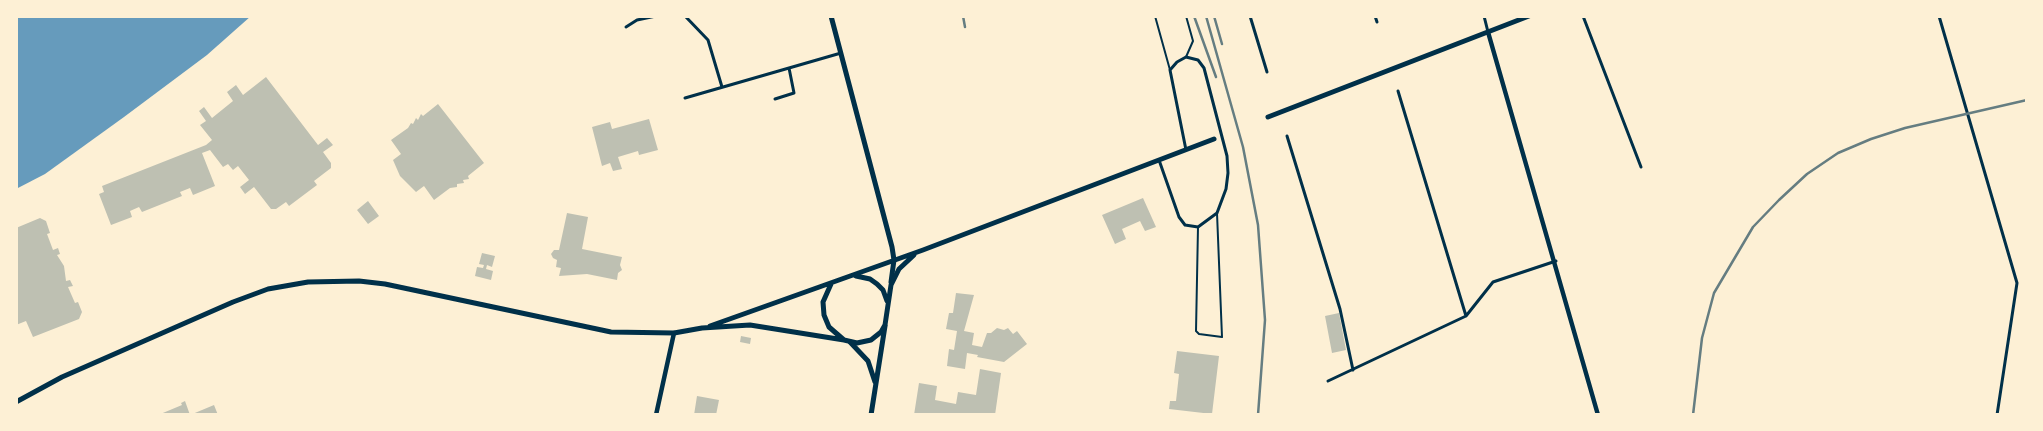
<!DOCTYPE html>
<html>
<head>
<meta charset="utf-8">
<style>
	body { margin:0 }
	#map { position:relative; width:2043px; height:431px; overflow:hidden; background:#fdf0d5; font-family:"Work Sans",sans-serif }
	canvas { display:block }
	.frame { position:absolute; inset:0; border:18px solid #fdf0d5; pointer-events:none }
</style>
</head>
<body>
<div id="map">
<canvas width="2043" height="431"></canvas>
<div class="frame"></div>
</div>
<script>
const ctx = document.querySelector('canvas').getContext('2d');
ctx.lineJoin = 'round';
function fill(path, color) { ctx.fillStyle = color; ctx.fill(path, 'evenodd'); }
const poly = rows => new Path2D(rows.map(r => 'M' + r).join(''));
function stroke(path, color, width, dash) { ctx.strokeStyle = color; ctx.lineWidth = width; ctx.lineCap = dash ? 'butt' : 'round'; ctx.setLineDash(dash || []); ctx.stroke(path); }
fill(poly([
	[16,16,251,16,207,55,124,117,45,174,16,189]
]), '#669bbc');
fill(poly([
	[266,77,318,145,327,138,333,145,323,152,331,163,331,168,314,181,317,185,289,206,286,202,276,209,271,209,254,187,245,194,240,187,249,180,238,166,233,170,228,164,223,167,210,150,202,153,215,186,193,195,190,188,180,192,182,196,142,212,139,207,130,211,132,217,111,225,99,194,104,192,102,186,206,145,212,140,200,125,206,121,199,111,204,107,212,118,233,101,227,92,236,85,243,95],
	[438,104,484,163,468,176,469,179,463,180,464,183,457,184,457,187,450,188,434,200,424,186,416,192,400,176,393,160,401,154,391,140,408,128,411,123,413,124,416,118,418,120,421,114,423,116],
	[649,119,658,150,639,155,638,151,618,157,622,169,613,171,610,163,602,166,592,127,610,122,612,129],
	[1143,198,1156,227,1145,231,1140,221,1122,229,1126,239,1115,244,1102,215],
	[368,201,379,216,368,224,357,210],
	[567,213,588,217,582,249,622,257,620,265,622,270,618,273,617,280,587,274,559,276,561,268,556,267,557,260,553,258,551,254,554,250,559,250],
	[40,218,46,221,50,233,47,234,53,250,58,248,60,254,57,255,64,266,66,281,70,280,73,286,68,287,75,303,78,302,82,312,79,319,33,337,26,321,16,325,16,228],
	[482,253,495,256,492,267,487,265,486,269,493,271,491,280,475,276,477,267,483,268,484,265,479,264],
	[956,293,974,295,964,331,974,333,972,345,982,347,987,333,991,333,997,328,1004,330,1008,328,1013,334,1017,331,1027,344,1004,362,977,357,978,355,967,353,965,369,947,366,949,349,954,350,957,331,946,329,949,313,953,313],
	[1339,313,1346,350,1332,353,1325,316],
	[741,336,751,338,750,344,740,342],
	[1177,351,1219,356,1212,414,1169,409,1170,401,1176,401,1179,374,1174,373],
	[980,369,1001,373,995,415,914,415,919,383,937,386,935,400,956,404,958,392,976,395],
	[697,396,719,400,716,415,694,415],
	[185,401,190,415,158,415,182,405,181,403],
	[214,405,218,415,190,415]
]), '#bec0b2');
stroke(poly([
	[1155,16,1170,70],
	[1186,16,1193,41,1186,57],
	[1198,227,1196,331,1199,334,1222,337,1217,213]
]), '#003049', 2);
stroke(poly([
	[685,16,708,40,722,87],
	[1250,16,1267,72],
	[1375,16,1377,22],
	[1484,16,1488,32],
	[1583,16,1641,167],
	[1939,16,2017,283,1997,415],
	[626,27,637,20,656,16],
	[1398,91,1466,316],
	[685,98,841,53],
	[775,99,794,93,789,68],
	[1287,136,1340,309,1353,370],
	[1159,160,1179,217,1185,225,1198,227,1217,213,1226,189,1228,173,1227,156,1204,68,1198,60,1186,57,1177,62,1170,70,1186,150],
	[1328,381,1466,316,1493,282,1556,261]
]), '#003049', 3);
stroke(poly([
	[1488,32,1598,415],
	[656,415,674,333]
]), '#003049', 4.5);
stroke(poly([
	[831,16,892,247,894,260,891,282],
	[850,342,868,361,875,382],
	[871,415,885,326]
]), '#003049', 5);
stroke(poly([
	[1268,117,1529,16],
	[856,276,870,279,877,284,883,290,887,301],
	[831,284,823,302,824,315,829,327,844,340,857,343,871,340,881,332,885,325,891,285,899,269,914,255],
	[710,326,923,250,1214,139],
	[16,402,62,377,233,302,268,289,308,282,359,281,385,284,611,332,674,333,702,328,750,325,844,340]
]), '#003049', 5);
stroke(poly([
	[963,16,965,27],
	[1194,16,1216,77],
	[1206,16,1243,147,1258,225,1265,320,1258,415],
	[1214,16,1222,44],
	[1693,415,1702,338,1714,293,1753,227,1779,200,1807,174,1838,153,1871,139,1905,128,2027,100]
]), '#657d81', 2.5);
</script>
</body>
</html>
